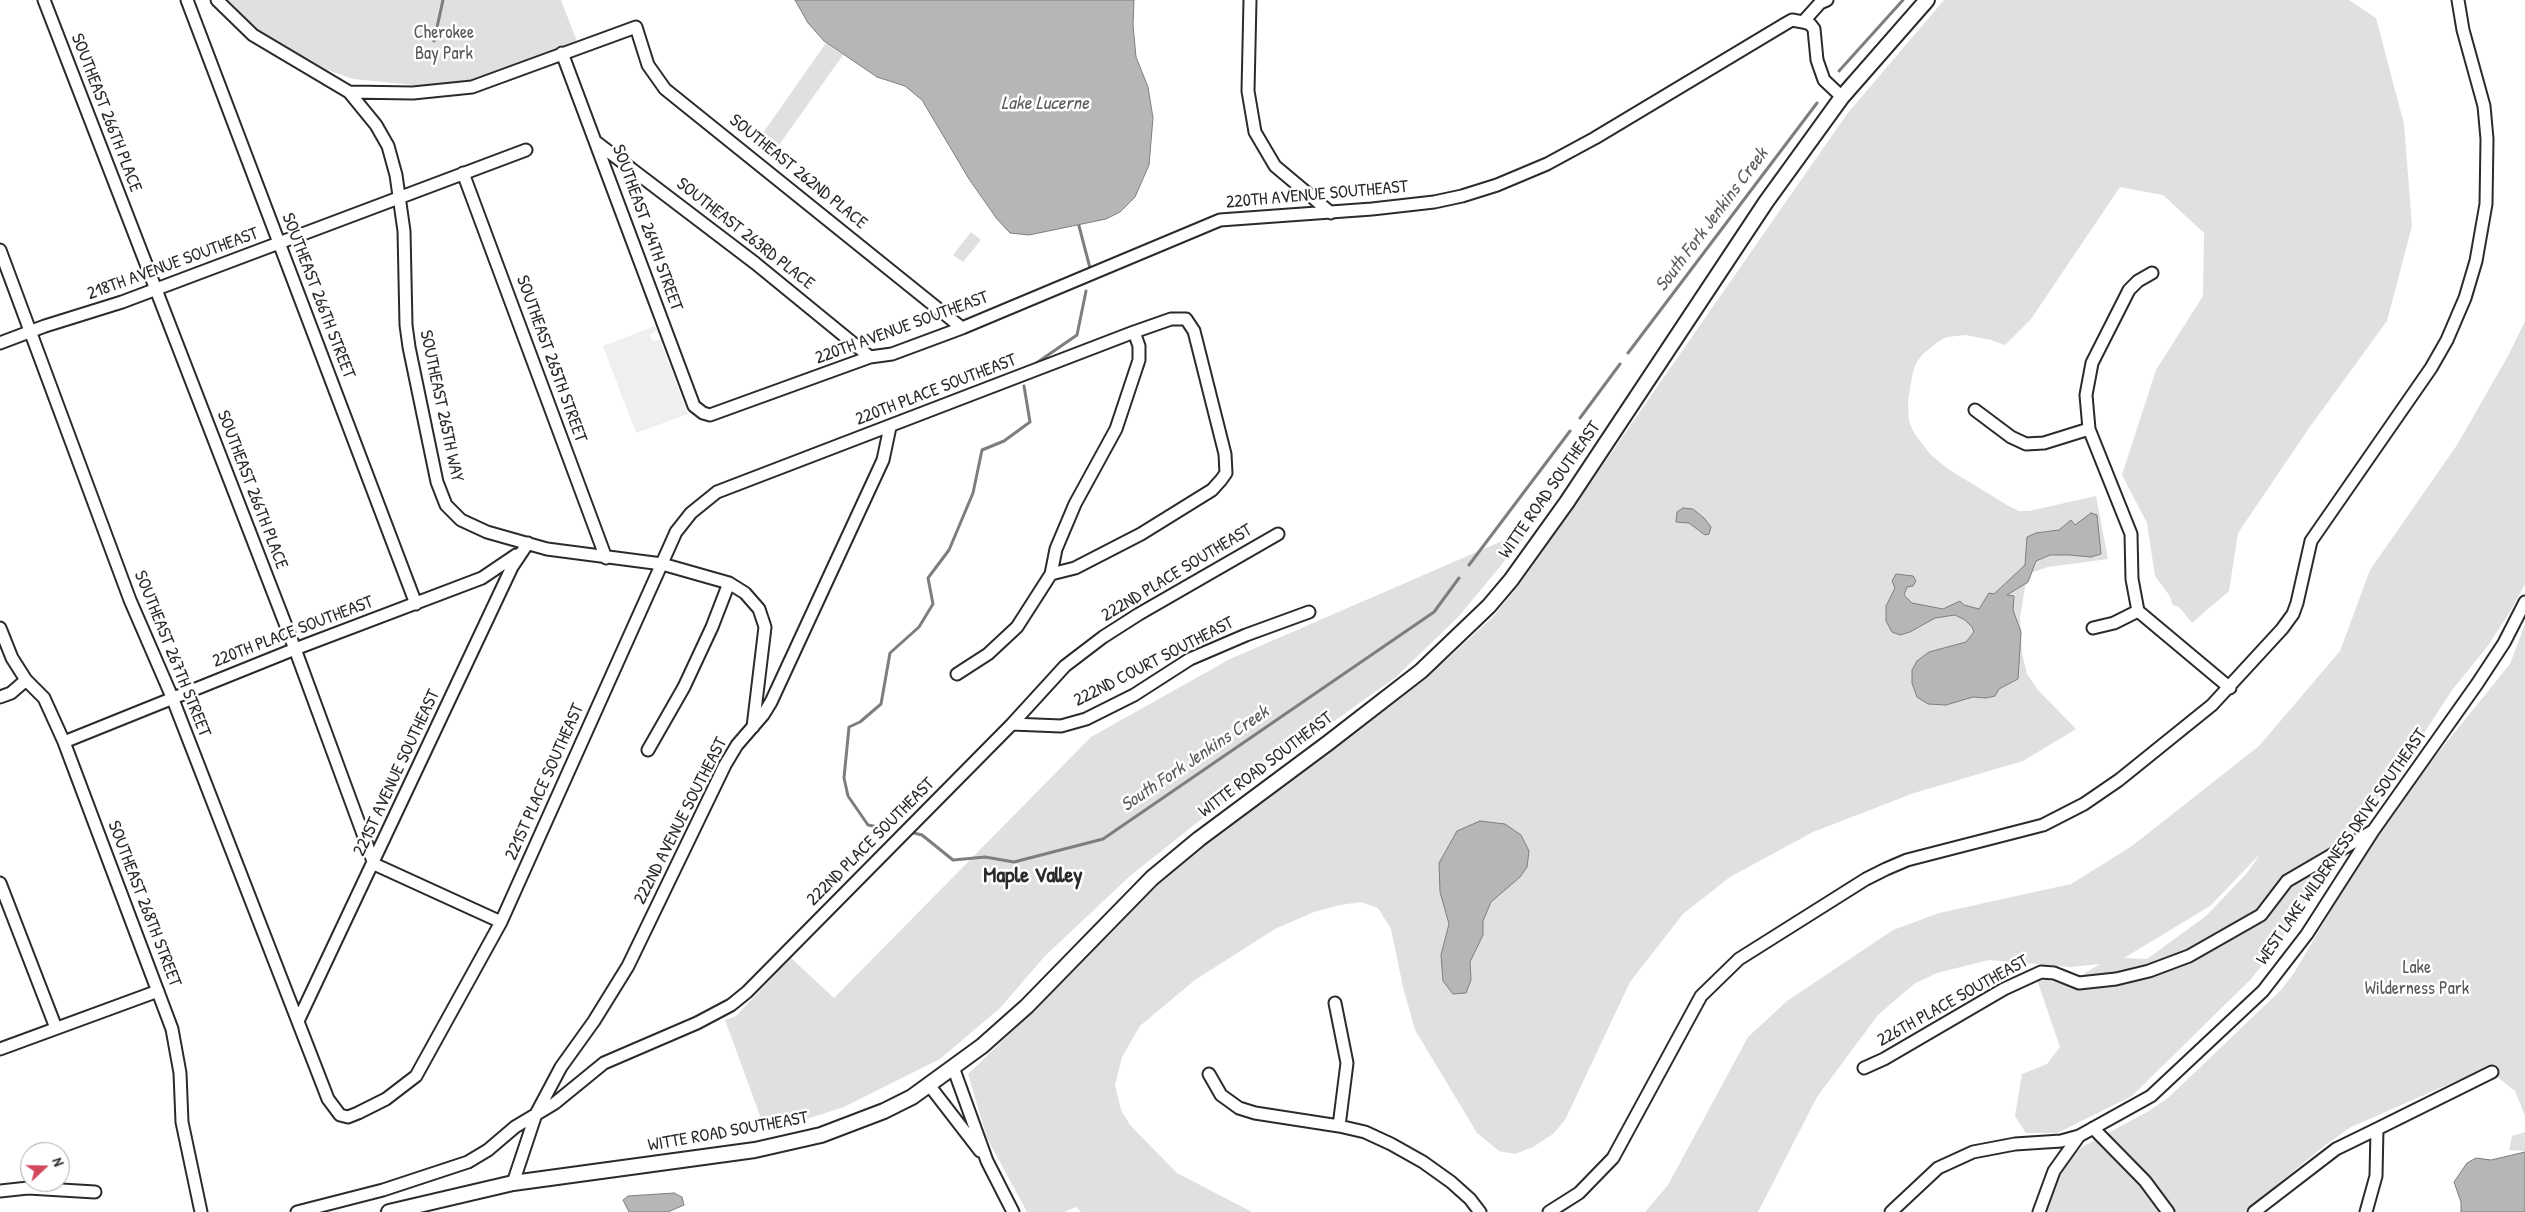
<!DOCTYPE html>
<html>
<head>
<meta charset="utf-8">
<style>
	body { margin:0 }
	#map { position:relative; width:2525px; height:1212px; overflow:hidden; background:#fff; font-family:"Patrick Hand",sans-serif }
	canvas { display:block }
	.north { position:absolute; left:20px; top:1142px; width:50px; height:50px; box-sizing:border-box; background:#fff; border:1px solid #aaa; border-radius:50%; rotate:69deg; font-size:14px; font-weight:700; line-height:20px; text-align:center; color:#2b2b2b }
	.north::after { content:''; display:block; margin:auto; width:18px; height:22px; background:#d1495b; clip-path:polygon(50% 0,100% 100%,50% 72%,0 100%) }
</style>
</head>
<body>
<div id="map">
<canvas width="2525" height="1212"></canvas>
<div class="north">N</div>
</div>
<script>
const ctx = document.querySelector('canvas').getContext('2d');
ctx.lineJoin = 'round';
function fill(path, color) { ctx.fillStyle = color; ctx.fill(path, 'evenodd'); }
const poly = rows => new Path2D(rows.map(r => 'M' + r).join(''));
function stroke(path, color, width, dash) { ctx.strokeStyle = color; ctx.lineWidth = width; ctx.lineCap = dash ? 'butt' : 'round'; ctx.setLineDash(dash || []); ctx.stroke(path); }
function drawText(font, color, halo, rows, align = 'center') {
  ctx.font = font + ' "Patrick Hand",sans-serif'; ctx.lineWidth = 5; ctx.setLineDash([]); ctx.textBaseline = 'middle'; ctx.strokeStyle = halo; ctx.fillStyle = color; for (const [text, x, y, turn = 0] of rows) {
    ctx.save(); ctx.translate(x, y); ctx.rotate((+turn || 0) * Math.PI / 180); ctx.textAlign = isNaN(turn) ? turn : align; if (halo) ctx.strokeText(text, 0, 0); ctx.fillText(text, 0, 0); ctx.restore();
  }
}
fill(poly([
	[655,326,657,330,650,335,652,341,660,340,688,414,636,433,603,346]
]), '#efefef');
fill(poly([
	[226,0,561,0,578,44,473,85,443,88,353,79,325,69,277,47,240,16],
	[1944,0,2349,0,2376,18,2404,124,2412,226,2387,321,2309,428,2238,533,2229,591,2192,623,2179,607,2173,605,2169,595,2155,576,2147,523,2122,475,2156,370,2203,296,2204,233,2163,195,2120,187,2031,319,2005,345,1991,340,1966,335,1947,337,1939,341,1923,354,1916,363,1912,376,1908,402,1909,421,1914,433,1931,455,1948,469,2007,505,2019,511,2029,511,2096,496,2108,559,2048,567,2033,572,2025,587,2020,618,2022,653,2027,674,2038,690,2076,729,2023,761,1914,793,1813,832,1730,877,1683,914,1630,982,1565,1120,1553,1134,1533,1147,1515,1154,1499,1151,1477,1133,1415,1030,1403,987,1391,929,1378,908,1361,902,1340,905,1314,912,1275,929,1195,980,1140,1026,1122,1057,1115,1085,1121,1110,1130,1125,1177,1173,1252,1212,1081,1212,1076,1207,1064,1212,1027,1212,987,1138,968,1074,1019,1025,1157,882,1200,845,1444,662,1493,617,1522,581,1847,114],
	[826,43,843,55,774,152,758,140],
	[971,232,981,240,963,262,953,255],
	[2525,321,2525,584,2510,612,2487,647,2453,689,2412,751,2333,860,2270,956,2250,980,2132,1096,2057,1133,2026,1133,2015,1116,2022,1074,2047,1064,2060,1047,2037,980,2040,978,2079,989,2085,973,2100,964,2071,967,1989,960,1937,973,1914,984,1878,1015,1817,1097,1758,1212,1645,1212,1668,1185,1748,1037,1787,1001,1893,930,1939,913,2071,884,2132,846,2259,746,2340,651,2370,570,2457,445,2509,354],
	[2261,853,2247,873,2206,916,2147,959,2124,958,2210,906],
	[1532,528,1459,616,1396,677,1243,786,1130,876,1045,956,1000,1008,940,1059,844,1107,766,1132,725,1020,736,1016,791,958,834,998,1091,737,1230,659],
	[2525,624,2525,1116,2515,1091,2486,1068,2351,1127,2324,1146,2244,1212,2043,1212,2049,1189,2069,1158,2082,1147,2149,1111,2169,1097,2281,990,2294,973,2375,836,2399,801,2510,664],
	[2525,1132,2525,1151,2509,1150,2512,1136]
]), '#e0e0e0');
const water = poly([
	[795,0,1134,0,1133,25,1136,57,1148,87,1153,118,1149,165,1135,197,1120,212,1106,219,1029,235,1010,233,997,219,969,179,922,100,905,86,877,77,824,41,808,23,795,0],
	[1683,508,1693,509,1704,518,1711,527,1709,534,1705,535,1689,523,1676,522,1677,512,1683,508],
	[2091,513,2097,515,2101,554,2091,557,2069,555,2050,555,2036,561,2028,582,2007,595,2014,596,2013,610,2021,632,2018,679,1999,689,1995,696,1986,698,1973,697,1946,705,1928,704,1917,697,1912,683,1912,670,1917,661,1929,652,1966,642,1974,632,1972,627,1965,620,1955,615,1935,618,1910,632,1900,635,1892,632,1886,621,1886,606,1895,588,1892,581,1896,574,1913,576,1916,581,1913,586,1907,587,1904,595,1912,603,1943,609,1960,601,1964,605,1979,609,1989,593,1994,594,2025,565,2027,537,2036,533,2059,530,2071,520,2075,525,2091,513],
	[1480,821,1505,824,1521,835,1529,851,1527,867,1520,877,1491,902,1483,921,1483,935,1470,962,1471,980,1466,993,1453,994,1443,981,1441,955,1449,924,1440,892,1439,863,1457,831,1480,821],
	[2525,1152,2525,1212,2461,1212,2461,1202,2454,1182,2467,1163,2476,1158,2491,1160,2525,1152],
	[674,1193,682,1197,684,1205,668,1212,629,1212,623,1200,628,1196,674,1193]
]);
fill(water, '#b6b6b6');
stroke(water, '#7e7e7e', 1);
stroke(poly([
	[434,41,443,0],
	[1839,71,1903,0],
	[1079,226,1090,268],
	[1628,353,1817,103],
	[1035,364,1077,335,1086,291],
	[1580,418,1620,364],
	[1469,565,1570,431],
	[884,828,868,825,848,796,844,778,849,727,860,722,881,704,890,653,919,627,933,604,928,578,949,550,973,493,982,450,1004,441,1030,422,1024,386],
	[914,833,922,835,953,860,985,857,1014,862,1103,839,1434,612,1459,578]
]), '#7e7e7e', 3);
const minor = poly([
	[44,0,295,649,374,864,501,922],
	[187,0,416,604],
	[217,0,253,35,349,92,376,125,388,146,396,175,404,231,406,325,409,347,437,482,446,505,461,520,487,532,547,549,662,564,729,583,745,593,759,609,765,627,753,727],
	[1250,0,1248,91,1255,132,1275,166,1331,213],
	[1803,22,1810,24,1814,29,1817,60,1824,80,1842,97],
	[562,53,694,406,703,413,710,415,870,357,892,354,962,328,1220,220,1372,209,1434,202,1462,196,1497,185,1547,164,1595,138,1785,24,1792,20,1803,22,1820,3,1827,0],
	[349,92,413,93,472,87,636,27,648,65,665,89,962,328],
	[596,142,755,263,870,357],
	[463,173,606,558],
	[0,250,130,600,172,697,328,1099,340,1115,348,1117,358,1113,386,1099,416,1076,501,922,676,532,691,513,717,492,1134,332,1171,319,1186,319,1194,331,1225,454,1226,473,1221,480,1212,490,1141,534,1075,568,1051,574,1017,627,988,654,957,674],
	[2152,273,2138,281,2129,290,2092,363,2086,395,2089,429,2131,534,2132,579,2138,611,2230,688],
	[0,343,45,326,122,302,526,150],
	[1975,410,2011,437,2026,444,2044,443,2089,429],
	[1051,574,1056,549,1075,504,1116,429,1139,360,1139,346,1134,332],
	[0,628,12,658,26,680,44,698,64,742,172,1029,180,1073,182,1122,201,1212],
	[2093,628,2114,623,2138,611],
	[0,697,11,693,26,680],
	[1012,724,1061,726,1086,719,1134,695,1190,659,1246,635,1309,612],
	[64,742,295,649,482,578,516,555],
	[648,750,684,687,712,627,729,583],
	[0,883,56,1028],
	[1335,1003,1347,1063,1339,1126],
	[299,1019,512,567,528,543],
	[0,1049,158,991],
	[953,1067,987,1161,1013,1212],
	[1864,1068,1884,1059,2004,989,2041,972,2054,973,2079,983,2116,979,2149,971,2189,956,2261,915,2287,881,2371,832],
	[1209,1074,1221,1095,1239,1108,1255,1113,1339,1126,1365,1132,1391,1144,1423,1162,1451,1182,1470,1199,1480,1212],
	[929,1085,980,1151],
	[2093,1128,2145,1181,2168,1212],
	[513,1183,536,1114,561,1067,594,1021,628,966,725,765,737,745,763,715,771,702,883,460,890,427],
	[0,1191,28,1188,95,1192],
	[297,1212,383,1190,468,1162,488,1150,515,1127,555,1103,604,1063,697,1023,731,1005,747,992,1012,724,1065,666,1103,637,1139,614,1278,534],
	[1549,1212,1579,1193,1613,1158,1701,996,1739,959,1866,879,1886,869,1907,860,2043,825,2084,804,2119,780,2212,705,2282,629,2293,614,2297,603,2311,541,2431,368,2447,340,2465,298,2476,261,2486,204,2487,139,2484,106,2463,30,2458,0],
	[1891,1212,1938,1168,1973,1152,2015,1144,2061,1141,2079,1136],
	[2039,1212,2054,1171,2079,1136,2151,1096,2263,991,2307,934,2373,831,2477,684,2504,643,2525,602],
	[2254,1212,2336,1149,2377,1129],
	[2366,1212,2376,1176,2377,1129,2492,1072]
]);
const tertiary = poly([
	[389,1212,513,1183,755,1150,821,1135,884,1111,912,1097,982,1046,1027,1006,1152,878,1199,839,1328,743,1421,671,1489,606,1511,580,1567,502,1766,202,1842,97,1927,0]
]);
stroke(minor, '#2b2b2b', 15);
stroke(tertiary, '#2b2b2b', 18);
stroke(minor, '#fff', 11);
stroke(tertiary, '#fff', 14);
drawText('18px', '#585858', '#fff', [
	["Cherokee",444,33],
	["Bay Park",444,54],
	["Lake",2417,968],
	["Wilderness Park",2417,989]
]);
drawText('18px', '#2b2b2b', '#fff', [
	["SOUTHEAST 266TH PLACE",106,113,69],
	["SOUTHEAST 262ND PLACE",798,172,39],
	["220TH AVENUE SOUTHEAST",1317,195,-5],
	["SOUTHEAST 264TH STREET",647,228,70],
	["SOUTHEAST 263RD PLACE",745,234,38],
	["218TH AVENUE SOUTHEAST",173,264,-20],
	["SOUTHEAST 266TH STREET",318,296,69],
	["220TH AVENUE SOUTHEAST",902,328,-20],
	["SOUTHEAST 265TH STREET",551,359,70],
	["220TH PLACE SOUTHEAST",936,390,-21],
	["SOUTHEAST 265TH WAY",441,406,78],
	["SOUTHEAST 266TH PLACE",252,490,69],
	["WITTE ROAD SOUTHEAST",1550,490,-55],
	["222ND PLACE SOUTHEAST",1177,573,-31],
	["220TH PLACE SOUTHEAST",293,632,-21],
	["SOUTHEAST 267TH STREET",172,654,68],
	["222ND COURT SOUTHEAST",1154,662,-27],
	["WITTE ROAD SOUTHEAST",1266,765,-37],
	["221ST AVENUE SOUTHEAST",397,773,-65],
	["221ST PLACE SOUTHEAST",545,782,-66],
	["222ND AVENUE SOUTHEAST",681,821,-63],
	["222ND PLACE SOUTHEAST",871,842,-45],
	["WEST LAKE WILDERNESS DRIVE SOUTHEAST",2342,847,-55],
	["SOUTHEAST 268TH STREET",144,904,69],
	["226TH PLACE SOUTHEAST",1953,1001,-29],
	["WITTE ROAD SOUTHEAST",728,1132,-10]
]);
drawText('italic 19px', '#5c5c5c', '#fff', [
	["Lake Lucerne",1045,104],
	["South Fork Jenkins Creek",1712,220,-53],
	["South Fork Jenkins Creek",1195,759,-34]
]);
drawText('bold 22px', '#2b2b2b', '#fff', [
	["Maple Valley",1033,876]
]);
</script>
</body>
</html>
